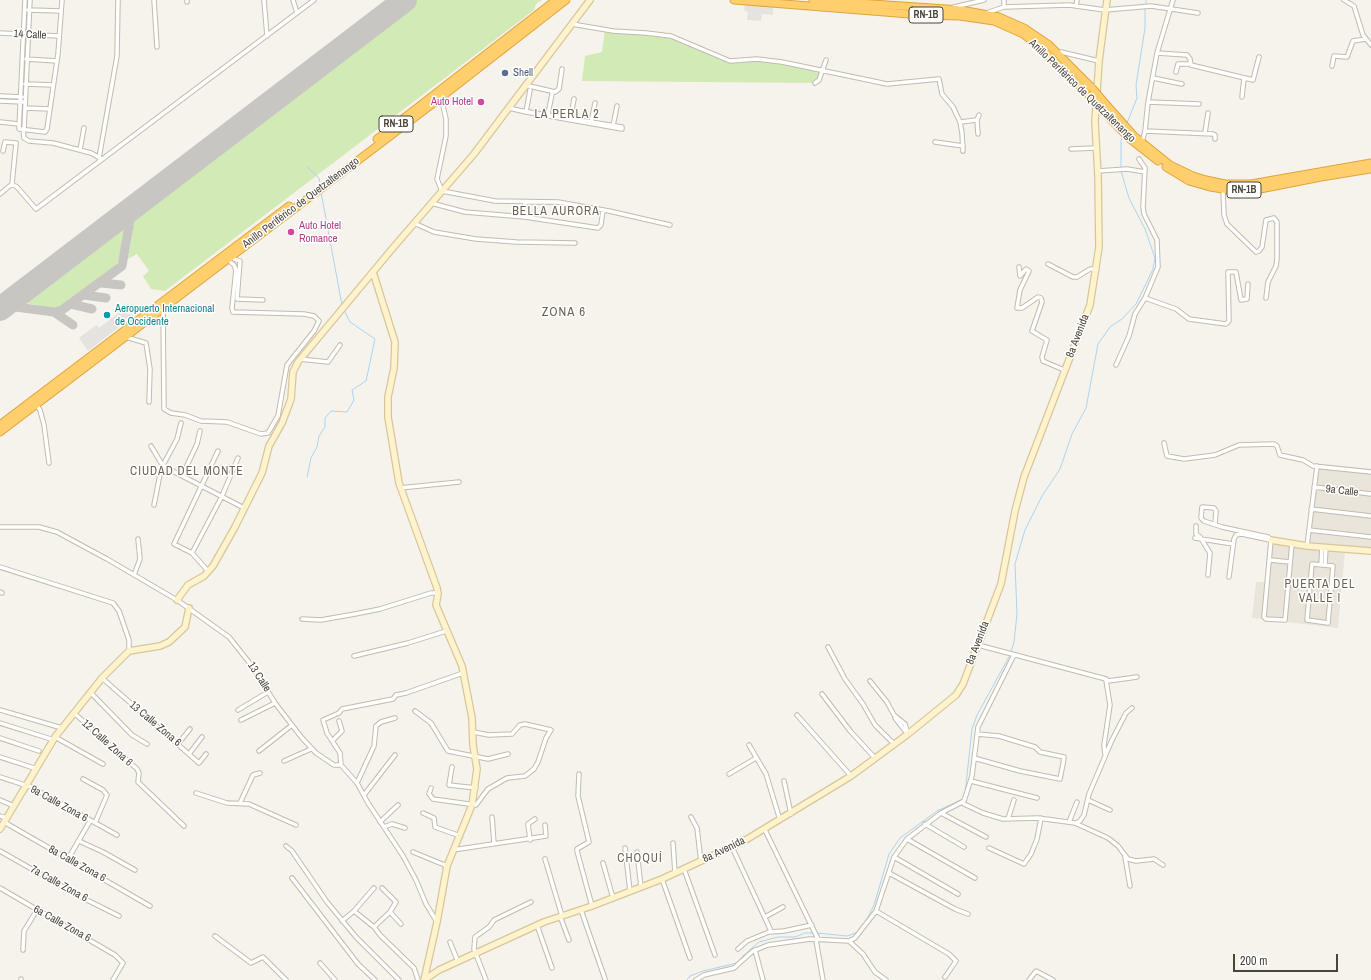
<!DOCTYPE html>
<html>
<head>
<meta charset="utf-8">
<style>
	body { margin:0 }
	#map { position:relative; width:1371px; height:980px; overflow:hidden; background:#f6f3ec; font-family:"Archivo Narrow",sans-serif }
	canvas { display:block }
	.scale { position:absolute; left:1233px; top:954px; width:105px; height:18px; box-sizing:border-box; border:2px solid #4b4439; border-top:0; padding-left:5px; font-size:12px; line-height:14px; white-space:nowrap; color:#4b4439; -webkit-text-stroke:3px #fff; paint-order:stroke }
</style>
</head>
<body>
<div id="map">
<canvas width="1371" height="980"></canvas>
<div class="scale">200 m</div>
</div>
<script>
const ctx = document.querySelector('canvas').getContext('2d');
ctx.lineJoin = 'round';
function fill(path, color) { ctx.fillStyle = color; ctx.fill(path, 'evenodd'); }
const poly = rows => new Path2D(rows.map(r => 'M' + r).join(''));
function stroke(path, color, width, dash) { ctx.strokeStyle = color; ctx.lineWidth = width; ctx.lineCap = dash ? 'butt' : 'round'; ctx.setLineDash(dash || []); ctx.stroke(path); }
function drawText(font, color, halo, rows, align = 'center') {
  ctx.font = font + ' "Archivo Narrow",sans-serif'; ctx.lineWidth = 3; ctx.setLineDash([]); ctx.textBaseline = 'middle'; ctx.strokeStyle = halo; ctx.fillStyle = color; for (const [text, x, y, turn = 0] of rows) {
    ctx.save(); ctx.translate(x, y); ctx.rotate((+turn || 0) * Math.PI / 180); ctx.textAlign = isNaN(turn) ? turn : align; if (halo) ctx.strokeText(text, 0, 0); ctx.fillText(text, 0, 0); ctx.restore();
  }
}
fill(poly([
	[1315,463,1371,469,1371,549,1306,542],
	[1268,543,1345,552,1338,628,1252,618,1256,582,1265,582]
]), '#eae5da');
fill(poly([
	[415,0,542,0,536,4,534,10,165,291,151,289,143,276,149,271,137,254,128,259,135,214],
	[605,30,660,35,694,45,730,61,760,59,822,70,815,83,582,81,585,56,602,52],
	[117,226,123,227,125,231,122,256,116,265,62,306,52,308,25,303,26,295]
]), '#d2eab5');
fill(poly([
	[745,4,773,6,773,15,762,14,761,21,747,20,748,12,744,10],
	[125,308,132,317,88,351,79,338,96,325,99,328]
]), '#e5e3e0');
stroke(poly([
	[1146,5,1146,0],
	[1127,123,1137,98,1136,85,1145,28,1145,9],
	[307,167,319,178,320,185],
	[1121,168,1121,141,1123,135],
	[321,192,342,305],
	[307,477,311,458,317,447,319,436,325,427,325,418,331,411,347,412,354,400,352,390,366,381,375,339,350,322,344,310],
	[1011,652,1014,642,1017,614,1015,564,1025,530,1042,496,1060,469,1072,434,1086,408,1098,344,1110,327,1122,319,1136,304,1153,269,1155,258,1145,229,1129,198,1121,171],
	[965,794,972,729,977,715,1010,655],
	[866,921,874,905,889,854,900,838,937,811,963,799],
	[817,933,847,936,856,933,861,928],
	[687,980,690,976,703,971,737,963,744,955,759,942,778,937,795,937,805,933,814,933]
]), '#a9d4f2', 1);
stroke(poly([
	[112,223,123,220,127,222,129,228],
	[101,283,121,285],
	[24,290,19,302,20,306,25,308],
	[84,295,106,298],
	[71,304,92,309],
	[0,309,8,306,54,312,62,310,122,266,131,214,137,205,145,198],
	[54,312,73,325]
]), '#c8c6c3', 9);
stroke(poly([
	[0,309,405,0]
]), '#c8c6c3', 24);
const street = poly([
	[25,0,19,129,45,132,47,129,58,54,62,0],
	[154,0,157,47],
	[187,0,187,2],
	[264,0,267,36],
	[293,0,297,13],
	[1344,0,1354,6,1363,35,1371,45],
	[1076,6,1077,0],
	[954,7,984,0],
	[1004,7,1004,0],
	[28,10,61,11],
	[986,13,1004,7,1069,5,1105,10,1151,6,1198,13],
	[572,24,613,31,646,33,671,36,730,61,757,59,782,62,887,84,939,79,942,94,953,107,960,122,962,133,963,151],
	[0,33,59,36],
	[1061,52,1099,61],
	[1157,53,1187,55,1190,59,1191,65,1253,80,1259,57],
	[26,59,57,61],
	[1332,66,1334,56,1347,57,1353,41,1366,39],
	[1176,72,1178,64,1190,64],
	[1153,78,1182,84],
	[815,83,819,80,826,60],
	[25,84,53,85],
	[525,85,555,92,559,89,562,69],
	[0,96,22,97],
	[441,97,446,119,446,136,437,179,442,191,495,201,558,202,609,211,670,225],
	[1242,97,1244,78],
	[0,101,23,102],
	[1148,102,1199,104],
	[25,108,50,109],
	[509,108,526,112,622,129,622,127,523,111],
	[526,112,530,90],
	[548,114,552,94],
	[570,120,574,99],
	[977,120,978,134],
	[0,122,19,124],
	[960,122,977,120,979,115],
	[591,123,595,103],
	[613,126,617,106],
	[23,130,24,138,29,141,53,143,91,153,100,158],
	[24,130,30,0],
	[1145,131,1213,134,1215,135,1215,139],
	[1205,133,1208,113],
	[935,142,963,146],
	[1142,142,1145,131,1148,102,1157,53,1173,0],
	[1071,149,1096,148],
	[80,150,84,128],
	[99,158,117,56,118,0],
	[1098,171,1127,169,1145,172],
	[12,184,17,187,36,209,314,0],
	[1223,190,1224,215,1227,224,1256,252,1259,251,1262,247,1266,220,1274,218,1277,222,1277,259,1276,266,1268,282,1266,298],
	[0,194,12,184,16,143,5,142,3,151],
	[431,203,465,212,525,217,598,228,601,225,603,210],
	[525,217,525,202],
	[414,223,434,232,476,239,516,242,575,243],
	[232,257,234,259,240,261,237,299,263,300],
	[1048,264,1073,277,1077,277,1090,269,1097,269],
	[1019,267,1020,276,1026,269,1029,271,1020,290,1017,308,1022,308,1038,297,1041,298,1042,302,1032,331,1047,340,1042,357,1043,361,1064,370],
	[1145,298,1176,309,1189,319,1226,324,1229,321,1228,272,1236,272,1241,300,1247,299,1248,284],
	[163,309,164,409,171,413,185,415,201,421,227,422,261,434,268,433,278,416,287,365,314,331,319,321,314,316,304,314,233,312,232,308,236,270,234,265,228,260],
	[126,337,146,343,150,369,149,402],
	[300,359,328,362,340,345],
	[1116,365,1129,336,1135,314,1145,298,1158,267,1157,240,1144,214,1143,207,1145,168,1139,159],
	[36,404,40,410,44,425,49,463],
	[1164,443,1167,456,1184,459,1215,455,1239,445,1274,444,1277,446,1280,455,1303,460,1313,466,1371,472],
	[151,446,163,466,244,508],
	[182,476,197,444,200,431],
	[1314,487,1371,494],
	[400,488,459,482],
	[154,505,161,469,177,439,181,423],
	[1311,509,1371,516],
	[1215,524,1216,511,1214,508,1202,507,1201,518,1204,521,1222,527,1268,537,1271,540],
	[1196,526,1196,534,1200,537,1210,553,1208,575],
	[0,527,39,527,57,532,107,559,177,600,229,637,252,666,275,703,302,738,316,753,334,765,341,765,357,783,368,803,403,856,416,880,426,904,437,922],
	[1309,530,1371,537],
	[1195,538,1233,544],
	[1271,540,1264,617,1266,619,1285,620,1292,543],
	[1307,546,1317,466],
	[192,553,222,496,238,458],
	[1270,560,1290,562],
	[1312,564,1333,566,1328,623,1307,620,1312,564],
	[1321,565,1322,547],
	[1325,565,1326,547],
	[0,567,113,603,119,611,129,640,129,651],
	[208,571,192,553,174,544,218,451],
	[134,575,140,559,138,539],
	[1229,577,1234,539,1236,535,1242,534,1270,540],
	[0,592,2,593],
	[302,619,321,620,355,614,380,609,431,593,438,593],
	[978,645,1106,679,1108,681,1137,677],
	[828,647,845,679,863,704,875,725,894,744],
	[354,656,408,643,446,631],
	[102,678,199,763,206,754],
	[870,681,887,702,894,715,905,724,908,734],
	[91,693,132,735,147,744],
	[822,694,851,732,875,758],
	[0,710,62,728],
	[238,710,268,692],
	[415,711,431,723,448,751,488,759,508,754],
	[74,713,137,769,139,773,138,782,184,826],
	[797,715,851,776],
	[895,718,906,732],
	[241,720,275,703],
	[0,723,54,740],
	[55,737,103,764],
	[0,738,39,751],
	[332,741,342,731,339,721],
	[178,744,190,729],
	[749,745,766,774,780,820],
	[259,751,292,725],
	[189,754,202,737],
	[1105,754,1104,745,1110,705,1106,680],
	[0,757,37,769],
	[974,758,1020,771,1060,779,1063,764,1064,757,1040,752,1035,747,999,736,977,734],
	[284,761,311,749],
	[341,765,340,753,327,733,323,720,339,713,342,709,393,699,396,695,406,693,463,673],
	[452,767,449,785,476,788],
	[579,774,578,796,589,842,577,849,577,851,592,906],
	[729,774,756,758],
	[0,777,31,787,117,835],
	[83,779,103,790,107,795,95,823],
	[784,781,791,814],
	[971,781,1037,798],
	[357,783,374,746,376,726,381,722,395,718],
	[431,788,429,794,433,799,476,805,488,789,507,778,525,776,534,769,538,762,546,738,551,730,525,724,520,725,512,734,489,735,473,732],
	[196,793,227,803,249,804,296,825],
	[364,795,395,755],
	[0,800,14,806],
	[1088,800,1110,810],
	[240,803,253,775,260,773],
	[962,803,983,813,1003,819,1038,818,1075,823,1108,838,1118,846,1128,859,1136,861,1154,859,1163,865],
	[423,813,434,818,435,827,460,836],
	[941,813,986,837],
	[0,816,6,818],
	[492,817,494,844],
	[691,817,697,828,701,862],
	[1008,819,1014,800],
	[4,822,150,906],
	[380,822,398,805],
	[1069,822,1077,802],
	[1076,823,1080,821,1084,815,1089,794,1112,740,1126,713,1132,708],
	[925,824,964,847],
	[384,827,392,824,405,828],
	[765,830,818,939],
	[907,839,975,878],
	[530,840,528,824,535,819],
	[79,841,103,852,135,870],
	[673,843,675,873],
	[286,846,292,851,327,902,356,937,399,980],
	[732,847,771,931],
	[625,848,630,891],
	[989,848,1024,864,1031,854,1037,839,1041,818],
	[453,850,546,836,545,825],
	[0,851,79,896,119,916],
	[413,852,447,866],
	[637,852,641,887],
	[894,857,958,894],
	[1125,857,1130,886],
	[68,859,90,821],
	[545,859,562,916],
	[603,863,613,898],
	[684,869,715,955],
	[889,873,955,909,968,914],
	[292,878,358,964,375,980],
	[662,879,690,958],
	[0,888,115,955,123,963,113,980],
	[581,910,605,979],
	[354,911,374,927,380,935,414,968,418,980],
	[876,911,949,954,956,961,945,977],
	[390,912,401,924],
	[560,916,569,940],
	[765,917,783,907],
	[342,921,354,911,374,888],
	[537,925,552,968],
	[374,927,390,912,396,902,382,888],
	[215,936,251,963,263,957,286,980],
	[816,940,823,980],
	[849,941,863,954,875,972,886,980],
	[450,942,458,962],
	[738,949,747,941,769,932,784,931,812,925],
	[23,950,24,931,37,910],
	[755,950,763,980],
	[320,963,335,980],
	[21,980,21,979],
	[486,980,474,949,475,937,489,927,494,920,531,902],
	[696,980,704,975,734,968,753,951,768,945,810,939,849,941,855,938,876,911,894,857,907,839,941,813,964,801,972,776,978,727,1014,655],
	[1029,980,1036,971,1053,980]
]);
const secondary = poly([
	[373,272,395,342,394,368,388,397,388,417,399,483,437,588,438,594,436,605,462,666,472,718,473,745,477,769,472,805,447,866,437,922,424,980],
	[1271,540,1307,546,1371,551],
	[177,600,188,585,204,576,213,566,235,527,262,473,269,446,282,423,291,399,293,372,298,362,392,249,474,154,590,0],
	[0,829,55,737,102,678,129,651,160,646,169,642,185,627,189,608],
	[424,980,439,970,544,922,592,906,662,879,744,841,851,776,908,734,956,695,963,684,1001,584,1015,511,1024,477,1090,305,1099,247,1098,176,1095,122,1099,61,1107,0]
]);
const highway = poly([
	[734,0,922,15,960,16,994,21,1023,34,1039,46,1090,96],
	[813,0,961,10,999,17,1024,28,1049,45,1092,88],
	[1103,101,1134,136,1170,165,1193,176,1206,180,1225,184,1251,184,1371,163],
	[1102,110,1130,139,1158,161],
	[377,139,556,0],
	[1166,167,1189,181,1210,187,1236,191,1255,190,1321,177,1371,169],
	[36,404,38,396,289,206],
	[0,425,38,396],
	[0,432,435,102,566,0]
]);
stroke(street, '#c2bbae', 5.5);
stroke(secondary, '#d6c79b', 8);
stroke(highway, '#e0a43c', 9);
stroke(street, '#fff', 3.5);
stroke(secondary, '#fff3cd', 5.5);
stroke(highway, '#ffcf6e', 7);
const highwayBridge = poly([
	[1092,88,1103,101],
	[1090,96,1102,110]
]);
stroke(highwayBridge, '#e0a43c', 9, []);
stroke(highwayBridge, '#ffcf6e', 7);
for (const [x, y, r, color] of [
	[505,73,4,"#5c6f8a"],
	[481,102,4,"#d1479c"],
	[291,232,4,"#d1479c"],
	[107,315,4,"#0f9aa8"]
]) { const dot = new Path2D(); dot.arc(x, y, r, 0, 2 * Math.PI); ctx.fillStyle = color; ctx.fill(dot); stroke(dot, '#fff', 1.5); }
for (const [x, y, w] of [
	[926,15,34],
	[396,124,34],
	[1244,190,34]
]) { const box = new Path2D(); box.roundRect(x - w / 2, y - 8, w, 16, 3); ctx.fillStyle = '#fff'; ctx.fill(box); stroke(box, '#4b4439', 1); }
drawText('bold 10px', '#4b4439', null, [
	["RN-1B",926,15],
	["RN-1B",396,124],
	["RN-1B",1244,190]
]);
drawText('11px', '#4b4439', '#fff', [
	["14 Calle",30,35,3],
	["Anillo Periférico de Quetzaltenango",1082,91,44],
	["Anillo Periférico de Quetzaltenango",301,203,-37],
	["8a Avenida",1078,336,-69],
	["9a Calle",1342,491,7],
	["8a Avenida",978,643,-69],
	["13 Calle",259,677,57],
	["13 Calle Zona 6",155,724,40],
	["12 Calle Zona 6",107,743,42],
	["9a Calle Zona 6",59,804,29],
	["8a Avenida",724,850,-26],
	["8a Calle Zona 6",77,864,29],
	["7a Calle Zona 6",59,884,29],
	["6a Calle Zona 6",62,924,29]
]);
drawText('11px', '#4e5e75', '#fff', [
	["Shell",513,73]
], 'left');
drawText('11px', '#b23c85', '#fff', [
	["Auto Hotel",473,102],
	["Auto Hotel",299,226,"left"],
	["Romance",299,239,"left"]
], 'right');
drawText('11px', '#0d838f', '#fff', [
	["Aeropuerto Internacional",115,309],
	["de Occidente",115,322]
], 'left');
ctx.letterSpacing = '1px';
drawText('12px', '#6e6250', '#fff', [
	["LA PERLA 2",567,115],
	["BELLA AURORA",556,212],
	["CIUDAD DEL MONTE",187,472],
	["PUERTA DEL",1320,585],
	["VALLE I",1320,599],
	["CHOQUÍ",640,859]
]);
ctx.letterSpacing = '0px';
ctx.letterSpacing = '1px';
drawText('13px', '#6e6250', '#fff', [
	["ZONA 6",564,313]
]);
ctx.letterSpacing = '0px';
</script>
</body>
</html>
